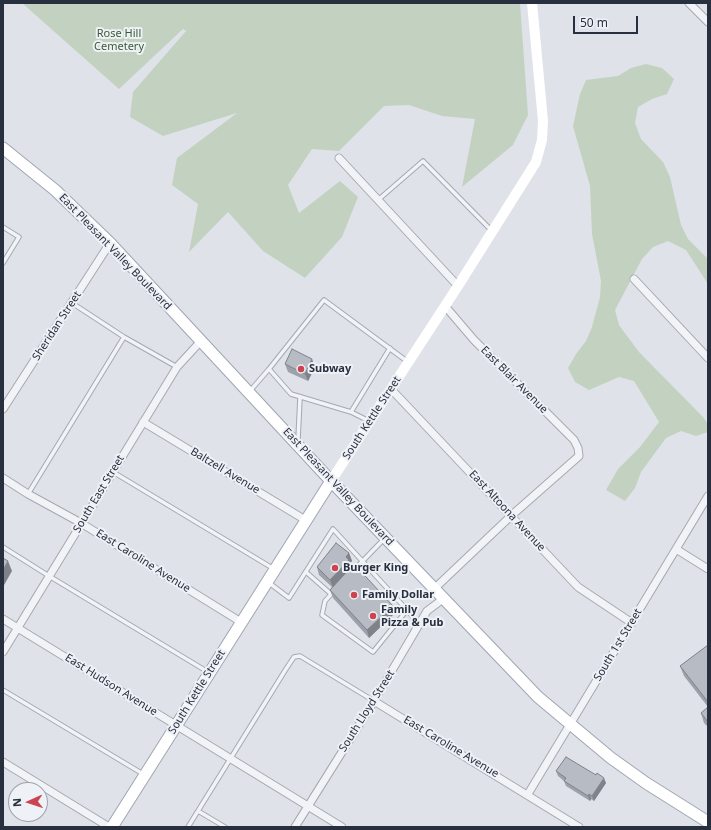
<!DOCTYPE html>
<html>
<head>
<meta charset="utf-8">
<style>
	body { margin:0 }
	#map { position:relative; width:711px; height:830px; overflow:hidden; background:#dfe2e8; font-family:"Noto Sans",sans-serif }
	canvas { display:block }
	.frame { position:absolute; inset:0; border:4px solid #282f3f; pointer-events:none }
	.north { position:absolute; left:8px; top:782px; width:40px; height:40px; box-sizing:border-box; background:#eef1f5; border:1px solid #9fa3ac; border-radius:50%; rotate:267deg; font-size:11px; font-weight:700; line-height:16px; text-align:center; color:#282f3f }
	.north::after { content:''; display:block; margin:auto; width:14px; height:18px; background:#cc4452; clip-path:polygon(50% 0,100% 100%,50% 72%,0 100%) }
	.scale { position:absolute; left:573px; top:16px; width:65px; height:18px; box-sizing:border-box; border:2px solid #282f3f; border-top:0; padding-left:5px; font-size:12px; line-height:14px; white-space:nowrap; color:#282f3f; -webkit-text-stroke:3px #eef1f5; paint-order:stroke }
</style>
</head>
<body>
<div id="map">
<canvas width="711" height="830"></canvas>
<div class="frame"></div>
<div class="north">N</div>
<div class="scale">50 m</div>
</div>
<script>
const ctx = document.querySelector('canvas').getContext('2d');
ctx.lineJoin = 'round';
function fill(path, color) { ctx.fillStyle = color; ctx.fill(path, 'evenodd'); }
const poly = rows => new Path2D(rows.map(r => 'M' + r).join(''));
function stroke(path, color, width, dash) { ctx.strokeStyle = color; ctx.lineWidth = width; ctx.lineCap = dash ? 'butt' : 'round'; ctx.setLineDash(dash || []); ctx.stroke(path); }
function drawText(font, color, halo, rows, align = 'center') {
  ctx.font = font + ' "Noto Sans",sans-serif'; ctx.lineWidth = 4; ctx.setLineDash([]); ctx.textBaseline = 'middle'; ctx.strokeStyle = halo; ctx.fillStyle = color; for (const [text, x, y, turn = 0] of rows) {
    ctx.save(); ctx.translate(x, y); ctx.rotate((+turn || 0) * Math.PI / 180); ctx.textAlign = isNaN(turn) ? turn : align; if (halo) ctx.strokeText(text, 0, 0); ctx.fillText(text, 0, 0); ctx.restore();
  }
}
fill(poly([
	[22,3,520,3,528,115,513,145,462,187,475,119,442,116,409,105,384,106,339,151,312,149,288,185,299,213,340,181,358,197,342,237,305,278,263,251,228,212,189,252,198,204,172,185,177,158,237,113,163,136,130,117,133,92,186,31,183,29,119,89],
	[646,64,662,68,674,79,667,94,652,99,638,107,635,123,641,139,663,162,670,177,681,225,688,239,708,259,708,284,686,250,668,241,653,247,642,259,615,310,619,325,639,352,703,417,708,424,708,432,696,436,681,431,666,438,641,472,635,488,625,501,606,490,618,469,640,447,659,422,634,381,619,377,589,390,575,382,568,368,576,354,586,341,592,327,600,297,601,281,592,234,590,186,573,126,580,94,586,80,618,76,631,68]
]), '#c3d2c0');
const lane = poly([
	[378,200,423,161,492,231],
	[3,227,19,237,3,263],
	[72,303,124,337,177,367],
	[250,391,269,369],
	[351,412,390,348],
	[369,421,351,412,291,394,269,369,324,300,408,362],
	[298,440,300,397],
	[113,472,274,569],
	[28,494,124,337],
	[3,547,49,576,208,672],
	[354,570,384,539],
	[306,572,331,594],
	[268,582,289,598,333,529,407,610,373,652,322,615,325,601,334,591],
	[407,610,419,624],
	[3,690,143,774],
	[198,811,225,827],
	[188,827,286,669,294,657,300,656,374,701]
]);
const street = poly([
	[689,3,708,22],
	[339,158,458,286],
	[634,279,708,358],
	[391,389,578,587,632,623],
	[3,409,110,243],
	[143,422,307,521],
	[3,478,28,494,81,523,241,622],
	[676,549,708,569],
	[434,589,512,515,579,456,578,448,574,440,474,340,445,306],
	[3,619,342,827],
	[3,652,177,367,201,341],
	[374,701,579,827],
	[3,762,109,827],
	[528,794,708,496],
	[295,827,374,701,427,611,443,599]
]);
const primary = poly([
	[3,148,55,190,110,243,331,481,538,697,611,758,646,783,708,822],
	[112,827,331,481]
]);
stroke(lane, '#a4a9b2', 5.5);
stroke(street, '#a4a9b2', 9);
stroke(primary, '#9ea6b3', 13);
stroke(lane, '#f1f3f6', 3.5);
stroke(street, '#f1f3f6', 7);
stroke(poly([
	[331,481,458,286,536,162,542,140,543,121,532,3]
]), '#fff', 10);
stroke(primary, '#fff', 11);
fill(poly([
	[285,364,315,367,308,381,288,372],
	[349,553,352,561,350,563,352,567,393,606,395,613,369,638,333,598,330,590,332,587,319,575,317,567],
	[708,645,708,707,684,676,680,666],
	[708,707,708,727,704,723,701,713],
	[556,771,606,783,594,801,591,799,590,801,566,786,564,781,558,776]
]), '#9da1a9');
fill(poly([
	[312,359,315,367,308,381,305,374],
	[349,553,352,561,350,563,352,567,333,588,330,580],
	[8,561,12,571,3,587,3,570],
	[393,606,395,613,369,638,367,630],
	[604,778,606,783,594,801,592,796],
	[589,794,591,799,590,801,588,796]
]), '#7f8389');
const building = poly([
	[292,349,312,359,305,374,285,364,292,349],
	[336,543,349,553,346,557,349,560,330,580,317,567,336,543],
	[3,558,8,561,3,570,3,558],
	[354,564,393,606,367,630,330,590,354,564],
	[708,645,708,702,680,666,708,645],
	[708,707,708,722,701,713,708,707],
	[566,757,596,775,597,773,604,778,592,796,589,794,588,796,564,781,566,778,556,771,566,757]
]);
fill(building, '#b6bbc4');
stroke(building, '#7f8389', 1);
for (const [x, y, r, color] of [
	[301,369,4,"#cc4452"],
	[335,568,4,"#cc4452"],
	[354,595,4,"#cc4452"],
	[373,616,4,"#cc4452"]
]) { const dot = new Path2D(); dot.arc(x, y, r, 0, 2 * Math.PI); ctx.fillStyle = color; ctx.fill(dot); stroke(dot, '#eef1f5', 1.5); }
drawText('11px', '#3a5a35', '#eef1f5', [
	["Rose Hill",119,34],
	["Cemetery",119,47]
]);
drawText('11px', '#282f3f', '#eef1f5', [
	["East Pleasant Valley Boulevard",115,252,46],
	["Sheridan Street",57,326,-57],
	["East Blair Avenue",514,380,45],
	["South Kettle Street",372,418,-57],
	["Baltzell Avenue",225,471,31],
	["East Pleasant Valley Boulevard",338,487,47],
	["South East Street",99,494,-59],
	["East Altoona Avenue",507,511,47],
	["East Caroline Avenue",143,561,32],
	["South 1st Street",618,645,-59],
	["East Hudson Avenue",111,685,32],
	["South Kettle Street",197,692,-58],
	["South Lloyd Street",367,711,-58],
	["East Caroline Avenue",451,747,31]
]);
drawText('bold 11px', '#282f3f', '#eef1f5', [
	["Subway",309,369],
	["Burger King",343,568],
	["Family Dollar",362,595],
	["Family",381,610],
	["Pizza & Pub",381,623]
], 'left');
</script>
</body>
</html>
